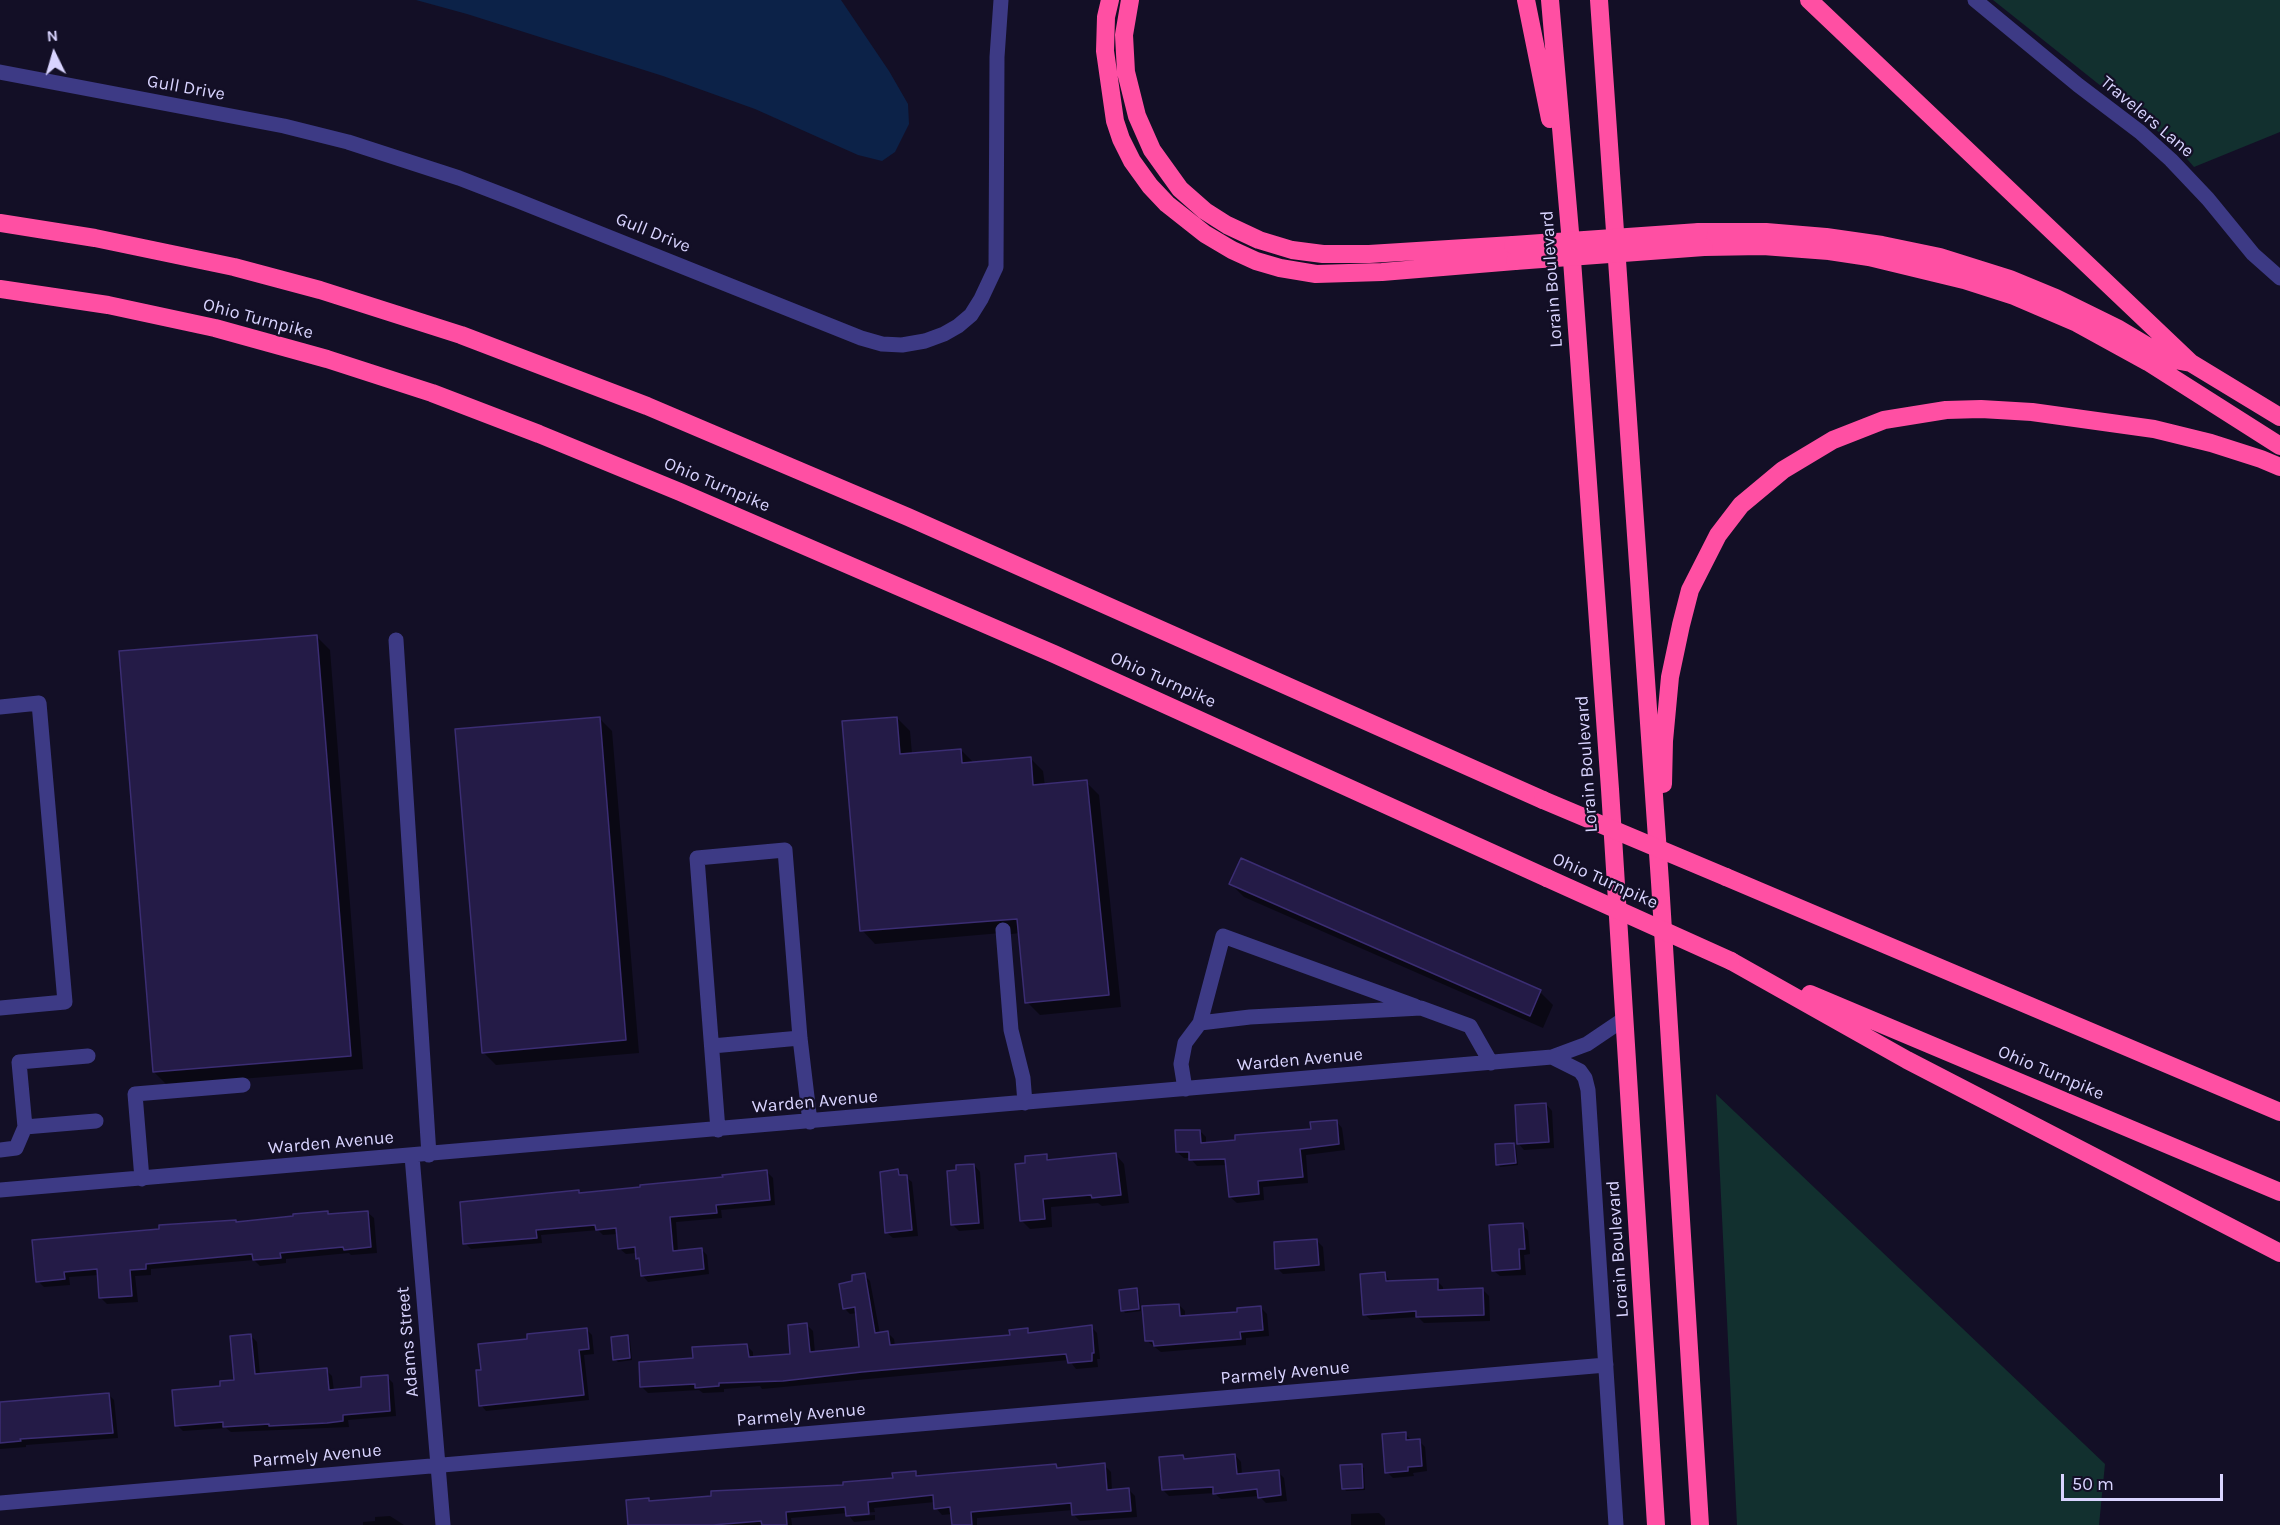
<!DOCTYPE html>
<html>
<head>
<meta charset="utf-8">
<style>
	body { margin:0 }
	#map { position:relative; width:2280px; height:1525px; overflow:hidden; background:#130f26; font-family:Karla,sans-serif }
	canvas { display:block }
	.north { position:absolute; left:24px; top:24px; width:60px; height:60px; -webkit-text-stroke:4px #130f26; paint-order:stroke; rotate:355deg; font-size:16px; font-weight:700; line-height:24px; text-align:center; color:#d9d4ff }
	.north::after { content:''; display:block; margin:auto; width:21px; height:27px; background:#d9d4ff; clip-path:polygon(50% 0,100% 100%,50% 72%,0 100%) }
	.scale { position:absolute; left:2061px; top:1474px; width:162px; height:27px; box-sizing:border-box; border:3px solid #d9d4ff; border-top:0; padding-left:8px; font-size:18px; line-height:21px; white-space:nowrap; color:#d9d4ff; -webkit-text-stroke:4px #130f26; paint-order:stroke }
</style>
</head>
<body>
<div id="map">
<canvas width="2280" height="1525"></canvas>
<div class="north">N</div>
<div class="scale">50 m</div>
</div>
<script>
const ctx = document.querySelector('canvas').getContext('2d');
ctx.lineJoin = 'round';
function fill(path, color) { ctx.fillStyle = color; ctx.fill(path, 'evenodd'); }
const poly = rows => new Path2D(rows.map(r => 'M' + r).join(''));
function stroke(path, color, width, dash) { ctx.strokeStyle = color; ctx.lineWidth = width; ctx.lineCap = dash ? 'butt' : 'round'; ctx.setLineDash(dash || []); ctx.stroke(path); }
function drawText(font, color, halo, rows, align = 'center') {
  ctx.font = font + ' Karla,sans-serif'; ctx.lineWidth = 4.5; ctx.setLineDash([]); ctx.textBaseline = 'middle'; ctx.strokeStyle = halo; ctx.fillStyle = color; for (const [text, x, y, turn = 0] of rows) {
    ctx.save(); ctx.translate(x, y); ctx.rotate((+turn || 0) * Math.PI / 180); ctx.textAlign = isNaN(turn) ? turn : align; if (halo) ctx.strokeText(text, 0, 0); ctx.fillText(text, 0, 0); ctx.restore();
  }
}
fill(poly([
	[1993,0,2280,0,2280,132,2194,167,2175,145],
	[1716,1094,2105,1464,2099,1525,1737,1525]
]), '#12302f');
fill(poly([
	[416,0,841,0,889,71,908,104,909,124,895,152,882,161,858,155,755,109,663,76,467,14]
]), '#0c2248');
fill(poly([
	[317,637,330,650,363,1069,167,1085,154,1072],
	[599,718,612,731,639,1053,496,1065,483,1052],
	[897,718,910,731,912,754,961,750,974,763,1030,758,1043,771,1045,786,1086,782,1099,795,1121,1007,1040,1015,1027,1002,1020,933,1003,935,1001,933,875,944,862,930],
	[1242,860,1540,992,1553,1005,1543,1028,1244,897,1231,884],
	[1546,1104,1552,1111,1554,1148,1524,1150,1518,1143],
	[1336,1121,1342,1128,1345,1150,1306,1155,1308,1183,1263,1187,1264,1200,1237,1203,1230,1197,1228,1165,1197,1166,1190,1158,1184,1158,1177,1152,1200,1131,1206,1137,1206,1144,1313,1130],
	[1514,1144,1516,1147,1518,1165,1500,1167,1498,1164],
	[1116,1155,1124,1164,1129,1203,1102,1206,1098,1203,1051,1207,1052,1227,1030,1229,1022,1221,1027,1165,1046,1156,1051,1161],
	[974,1165,980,1172,984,1229,959,1231,953,1225],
	[898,1171,912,1182,918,1236,893,1238,886,1232],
	[767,1172,773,1178,775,1205,721,1210,722,1218,676,1222,678,1252,702,1250,707,1255,709,1274,648,1282,643,1276,641,1261,637,1253,626,1254,620,1249,618,1234,603,1235,598,1230,541,1235,542,1243,471,1249,465,1243,578,1192,580,1194,642,1189],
	[327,1212,330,1215,367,1212,374,1218,377,1253,351,1255,349,1253,286,1259,286,1263,260,1266,254,1260,151,1269,151,1275,135,1276,138,1302,107,1304,101,1298,99,1275,69,1277,70,1285,44,1287,38,1281,161,1230],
	[1522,1224,1528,1231,1530,1254,1524,1255,1526,1275,1500,1276,1493,1270],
	[1317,1241,1323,1247,1325,1271,1283,1274,1277,1268],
	[1385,1274,1391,1283,1437,1281,1443,1287,1443,1291,1483,1290,1489,1296,1490,1321,1424,1323,1418,1317,1371,1320,1364,1314],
	[864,1275,870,1281,880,1334,888,1333,894,1339,895,1346,1011,1336,1027,1330,1031,1334,1091,1327,1097,1333,1100,1359,1097,1359,1098,1367,1076,1369,1069,1360,762,1389,760,1386,724,1389,724,1392,703,1393,699,1390,648,1393,642,1387,695,1360,747,1346,753,1352,753,1358,792,1355,806,1324,813,1331,815,1353,861,1348,857,1313,850,1314,844,1308,854,1283],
	[1136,1290,1139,1293,1141,1311,1125,1313,1123,1310],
	[1179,1305,1185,1311,1185,1317,1239,1313,1261,1308,1267,1314,1269,1336,1246,1338,1246,1345,1161,1352,1146,1340],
	[587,1330,592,1335,594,1354,584,1355,589,1400,486,1411,481,1405,482,1371,529,1341],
	[251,1336,257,1342,260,1375,326,1370,332,1376,334,1391,363,1388,387,1377,393,1383,396,1416,348,1420,349,1427,231,1432,226,1428,183,1431,177,1425,222,1388,235,1381],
	[627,1337,630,1340,632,1360,618,1362,615,1359],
	[108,1394,114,1400,118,1438,26,1445,26,1447,0,1449,0,1404],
	[1405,1434,1411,1440,1419,1441,1425,1447,1427,1471,1413,1473,1414,1476,1393,1478,1387,1472],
	[1235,1455,1241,1462,1242,1475,1278,1472,1284,1478,1287,1501,1266,1503,1259,1496,1221,1499,1214,1493,1169,1496,1163,1490,1183,1457,1186,1460],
	[1056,1465,1060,1469,1104,1465,1111,1472,1112,1491,1128,1489,1135,1496,1137,1517,1080,1521,1074,1515,1073,1510,977,1518,977,1525,953,1525,952,1514,942,1515,936,1508,935,1502,874,1508,875,1512,851,1514,851,1517,875,1515,875,1520,854,1522,847,1513,791,1518,792,1525,629,1525,649,1499,651,1502,845,1487,894,1480,915,1473,920,1477],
	[1361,1466,1364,1468,1365,1490,1346,1491,1344,1488],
	[1379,1513,1385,1519,1385,1525,1351,1525,1351,1514],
	[390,1516,404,1525,363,1525,363,1522,375,1521,375,1517]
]), '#0007');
const building = poly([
	[317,635,351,1056,153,1072,119,651,317,635],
	[600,717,626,1040,482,1053,455,729,600,717],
	[897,717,900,754,961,749,962,763,1031,757,1033,785,1087,780,1109,995,1025,1003,1017,919,860,931,842,721,897,717],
	[1241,858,1541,990,1530,1016,1229,884,1241,858],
	[1546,1103,1549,1142,1517,1144,1515,1105,1546,1103],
	[1337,1120,1339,1144,1300,1149,1303,1177,1258,1181,1259,1194,1229,1197,1225,1159,1189,1160,1189,1152,1176,1152,1175,1130,1200,1130,1201,1143,1235,1140,1235,1135,1311,1129,1310,1122,1337,1120],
	[1514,1143,1516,1163,1496,1165,1495,1144,1514,1143],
	[1116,1153,1121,1195,1092,1198,1091,1195,1043,1199,1045,1219,1020,1221,1015,1164,1025,1163,1025,1156,1047,1154,1047,1160,1057,1159,1116,1153],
	[974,1164,979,1223,951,1225,947,1171,956,1170,956,1165,974,1164],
	[898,1169,899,1175,907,1175,912,1230,885,1233,880,1172,898,1169],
	[767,1170,770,1200,716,1205,717,1213,670,1217,673,1251,702,1248,704,1269,641,1276,639,1258,636,1259,635,1247,618,1249,616,1228,596,1230,595,1225,536,1230,537,1238,463,1244,460,1202,579,1190,579,1193,640,1187,640,1185,723,1177,722,1175,767,1170],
	[328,1211,328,1214,368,1211,371,1247,344,1250,343,1247,280,1253,281,1258,253,1260,252,1254,146,1264,146,1269,130,1270,132,1296,99,1298,97,1269,64,1272,65,1279,36,1282,32,1240,159,1229,159,1225,236,1220,236,1222,293,1216,293,1214,328,1211],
	[1523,1223,1525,1249,1519,1249,1520,1269,1492,1271,1489,1225,1523,1223],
	[1317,1239,1319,1265,1275,1269,1274,1242,1317,1239],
	[1385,1272,1386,1281,1438,1279,1438,1290,1483,1288,1484,1315,1416,1317,1416,1311,1363,1315,1360,1274,1385,1272],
	[865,1273,875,1333,888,1331,890,1345,1010,1335,1009,1330,1028,1328,1028,1333,1092,1325,1094,1353,1092,1353,1092,1361,1068,1363,1066,1354,862,1372,783,1381,719,1383,719,1386,695,1388,695,1384,640,1387,639,1362,693,1358,692,1347,747,1344,749,1357,790,1354,788,1325,807,1323,810,1352,859,1347,855,1307,843,1309,839,1284,852,1281,852,1275,865,1273],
	[1137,1288,1139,1309,1121,1311,1119,1290,1137,1288],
	[1179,1304,1180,1316,1237,1312,1237,1308,1261,1306,1263,1330,1240,1332,1241,1339,1154,1346,1153,1341,1145,1341,1142,1306,1179,1304],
	[587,1328,589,1349,579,1350,584,1395,479,1406,476,1370,481,1370,478,1344,527,1339,527,1334,587,1328],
	[251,1334,255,1374,327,1368,329,1390,361,1387,361,1377,388,1375,390,1411,343,1415,343,1421,327,1423,269,1426,269,1424,223,1427,223,1422,175,1426,172,1390,220,1386,220,1381,234,1380,230,1336,251,1334],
	[628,1335,630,1358,613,1360,611,1337,628,1335],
	[109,1393,113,1433,20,1439,21,1441,0,1443,0,1402,109,1393],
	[1406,1432,1406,1440,1420,1439,1422,1466,1408,1467,1408,1471,1385,1473,1382,1434,1406,1432],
	[1235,1454,1237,1474,1279,1470,1281,1495,1258,1498,1257,1489,1213,1494,1213,1487,1162,1490,1159,1457,1183,1455,1184,1459,1235,1454],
	[1105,1463,1107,1490,1129,1488,1131,1511,1072,1515,1071,1503,971,1512,972,1525,952,1525,950,1507,934,1509,933,1495,868,1502,869,1514,846,1516,845,1507,786,1512,787,1525,762,1525,761,1521,713,1525,628,1525,626,1500,649,1498,649,1501,711,1496,711,1491,843,1485,843,1482,893,1478,892,1473,916,1471,916,1476,1056,1464,1057,1468,1105,1463],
	[1362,1464,1363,1488,1342,1489,1340,1465,1362,1464]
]);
fill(building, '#241b47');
stroke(building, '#3b2d73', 1.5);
stroke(poly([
	[1975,0,2078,85,2140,132,2171,160,2208,199,2253,254,2280,278],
	[0,72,284,126,348,142,459,178,516,200,861,338,882,344,902,345,925,341,944,334,958,326,971,315,981,299,996,267,997,57,1001,0],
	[396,640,429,1155],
	[0,707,39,703,65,1002,0,1008],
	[1003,930,1011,1030,1023,1078,1025,1103],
	[1200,1023,1223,936,1415,1006],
	[712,1046,800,1038],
	[1552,1057,1580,1071,1585,1078,1588,1090,1616,1525],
	[1185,1089,1181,1064,1185,1043,1200,1023,1250,1017,1421,1008,1470,1026,1491,1063],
	[25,1127,19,1062,88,1056],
	[718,1130,697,858,785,850,800,1038,810,1122],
	[0,1150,16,1148,25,1127,96,1121],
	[412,1156,443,1525],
	[142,1179,135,1094,243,1085],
	[0,1190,1552,1057,1587,1044,1624,1019],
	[0,1503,1606,1365]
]), '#3d3a85', 15);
stroke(poly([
	[1110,0,1106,17,1105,51,1115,121,1121,139,1132,161,1150,186,1167,204,1205,234,1232,250,1256,261,1280,268,1316,274,1382,272,1515,261],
	[1130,0,1124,35,1126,72,1137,116,1152,150,1180,189,1205,211,1227,225,1259,240,1292,250,1323,254,1369,254,1513,245],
	[1526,0,1550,119],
	[1550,0,1570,232,1610,789,1656,1525],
	[1599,0,1660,882,1700,1525],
	[1809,0,2191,363,2280,417],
	[0,223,95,238,234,267,320,290,461,335,647,406,908,517,1543,800],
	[1699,232,1766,232,1826,237,1882,245,1940,257,2010,279,2056,298,2117,328,2169,359,2191,363],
	[1704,247,1763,246,1829,251,1869,257,1964,280,2014,296,2077,323,2148,362,2280,446],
	[0,289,108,305,215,328,327,359,432,393,539,434,680,492,1054,654,1547,878],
	[1663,784,1664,741,1670,677,1681,625,1690,590,1718,535,1741,505,1783,470,1833,440,1884,420,1946,410,1981,409,2032,412,2154,429,2211,443,2261,459,2280,467],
	[1726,877,2280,1112],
	[1731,961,1907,1060,2280,1253],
	[1810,994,2280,1192]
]), '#ff4fa3', 18);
stroke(poly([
	[1513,245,1699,232],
	[1515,261,1704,247],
	[1543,800,1726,877],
	[1547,878,1731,961]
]), '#ff4fa3', 18);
drawText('18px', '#d9d4ff', '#130f26', [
	["Gull Drive",186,88,10],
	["Travelers Lane",2147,117,40],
	["Gull Drive",653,233,22],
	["Lorain Boulevard",1552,279,-94],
	["Ohio Turnpike",258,319,15],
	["Ohio Turnpike",717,485,23],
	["Ohio Turnpike",1163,680,24],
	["Lorain Boulevard",1587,764,-94],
	["Ohio Turnpike",1605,881,24],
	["Warden Avenue",1300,1060,-5],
	["Ohio Turnpike",2051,1073,23],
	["Warden Avenue",815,1102,-5],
	["Warden Avenue",331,1143,-5],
	["Lorain Boulevard",1618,1249,-94],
	["Adams Street",408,1342,-95],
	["Parmely Avenue",1285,1373,-5],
	["Parmely Avenue",801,1415,-5],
	["Parmely Avenue",317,1456,-5]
]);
</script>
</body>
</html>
